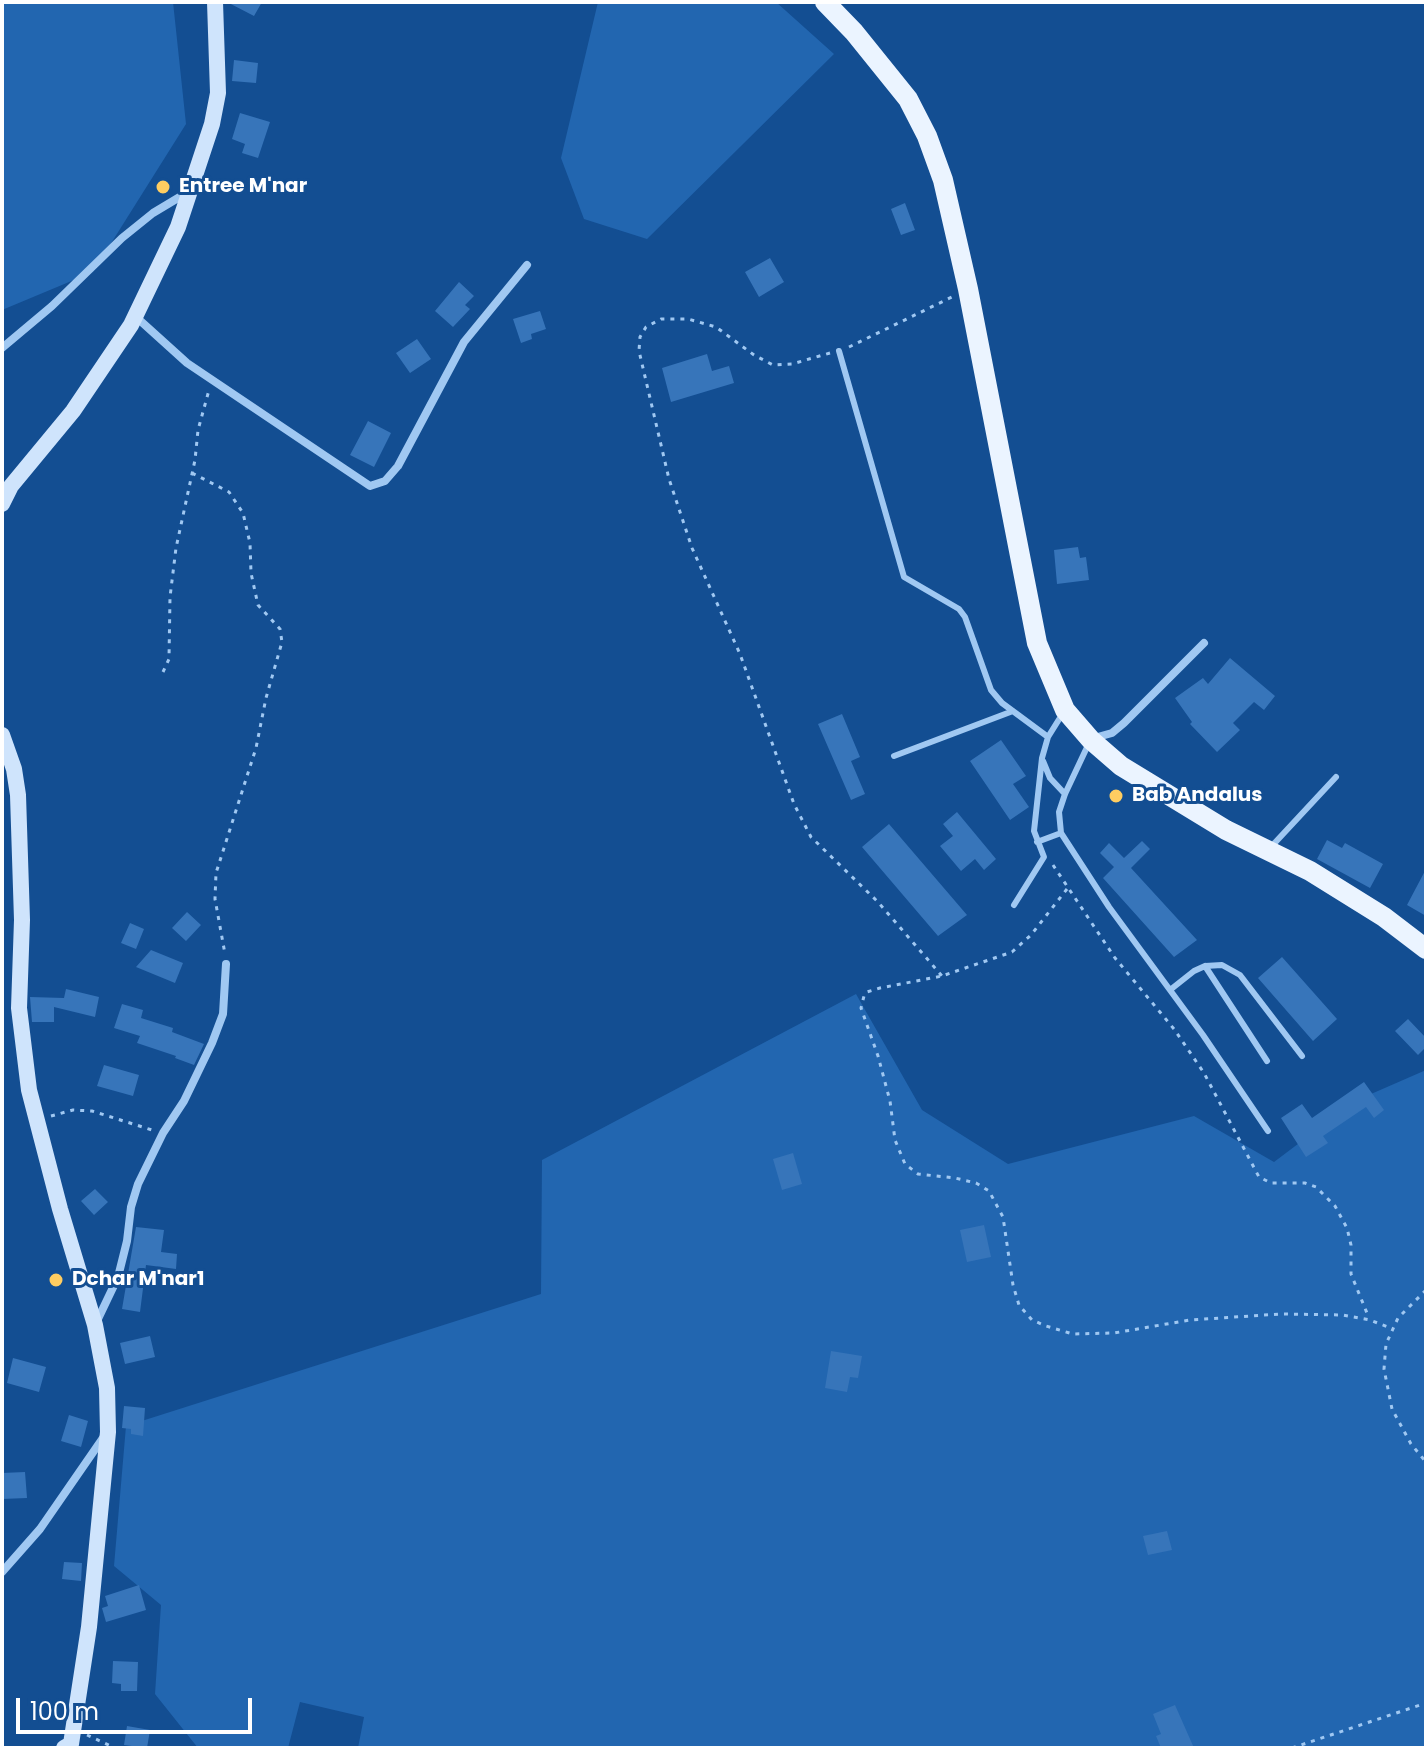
<!DOCTYPE html>
<html>
<head>
<meta charset="utf-8">
<style>
	body { margin:0 }
	#map { position:relative; width:1428px; height:1750px; overflow:hidden; background:#134e92; font-family:Poppins,sans-serif }
	canvas { display:block }
	.frame { position:absolute; inset:0; border:4px solid #fff; pointer-events:none }
	.scale { position:absolute; left:16px; top:1698px; width:236px; height:36px; box-sizing:border-box; border:4px solid #fff; border-top:0; padding-left:10px; font-size:24px; line-height:28px; white-space:nowrap; color:#fff; -webkit-text-stroke:6px #134e92; paint-order:stroke }
</style>
</head>
<body>
<div id="map">
<canvas width="1428" height="1750"></canvas>
<div class="frame"></div>
<div class="scale">100 m</div>
</div>
<script>
const ctx = document.querySelector('canvas').getContext('2d');
ctx.lineJoin = 'round';
function fill(path, color) { ctx.fillStyle = color; ctx.fill(path, 'evenodd'); }
const poly = rows => new Path2D(rows.map(r => 'M' + r).join(''));
function stroke(path, color, width, dash) { ctx.strokeStyle = color; ctx.lineWidth = width; ctx.lineCap = dash ? 'butt' : 'round'; ctx.setLineDash(dash || []); ctx.stroke(path); }
function drawText(font, color, halo, rows, align = 'center') {
  ctx.font = font + ' Poppins,sans-serif'; ctx.lineWidth = 6; ctx.setLineDash([]); ctx.textBaseline = 'middle'; ctx.strokeStyle = halo; ctx.fillStyle = color; for (const [text, x, y, turn = 0] of rows) {
    ctx.save(); ctx.translate(x, y); ctx.rotate((+turn || 0) * Math.PI / 180); ctx.textAlign = isNaN(turn) ? turn : align; if (halo) ctx.strokeText(text, 0, 0); ctx.fillText(text, 0, 0); ctx.restore();
  }
}
fill(poly([
	[2,2,173,2,186,124,93,272,2,310],
	[598,2,776,2,834,54,647,239,584,219,561,158],
	[856,994,922,1110,1008,1164,1194,1116,1274,1162,1355,1101,1426,1070,1426,1748,358,1748,364,1717,300,1702,288,1748,198,1748,155,1694,161,1605,114,1566,126,1426,541,1294,542,1160]
]), '#2266b0');
fill(poly([
	[227,2,262,2,254,16],
	[234,60,258,63,256,83,232,81],
	[240,113,270,122,258,158,242,153,245,144,232,139],
	[905,203,915,230,901,235,891,209],
	[770,258,784,282,759,297,745,272],
	[459,282,474,296,465,305,470,309,453,327,435,311],
	[540,311,546,329,531,334,532,339,521,343,513,319],
	[417,339,431,359,410,373,396,353],
	[707,354,712,371,729,366,734,383,671,402,662,368],
	[368,421,391,433,374,467,350,455],
	[1078,547,1080,558,1086,557,1089,580,1057,584,1054,550],
	[1230,658,1275,696,1264,710,1254,702,1233,723,1240,730,1217,752,1190,724,1192,722,1175,698,1203,678,1208,684],
	[842,714,860,757,851,761,865,794,851,800,818,724],
	[1001,740,1026,776,1013,784,1029,807,1010,820,970,761],
	[957,812,996,859,984,870,975,859,961,871,940,846,953,836,943,824],
	[889,824,967,915,938,936,862,847],
	[1327,840,1342,848,1345,843,1383,864,1370,888,1317,859],
	[1142,841,1150,849,1131,868,1197,940,1174,957,1103,878,1114,867,1100,853,1109,843,1124,858],
	[1426,869,1426,916,1407,905],
	[187,912,201,925,186,941,172,928],
	[130,923,144,929,136,949,121,943],
	[151,950,183,963,175,983,136,967],
	[1282,957,1337,1019,1313,1041,1258,978],
	[66,989,99,997,95,1017,54,1007,54,1022,32,1022,30,997,64,998],
	[122,1004,143,1010,141,1018,173,1028,172,1032,204,1044,194,1065,175,1058,176,1056,137,1043,140,1036,114,1028],
	[1408,1019,1426,1038,1426,1047,1418,1055,1395,1031],
	[104,1065,139,1075,133,1096,97,1086],
	[1364,1082,1384,1110,1374,1118,1366,1107,1323,1136,1328,1143,1306,1157,1281,1118,1302,1104,1312,1118],
	[793,1153,802,1184,782,1190,773,1159],
	[95,1189,108,1202,94,1215,81,1201],
	[984,1225,991,1257,967,1262,960,1230],
	[136,1227,164,1230,161,1252,177,1254,176,1269,146,1265,140,1312,122,1309],
	[150,1336,155,1357,125,1364,120,1343],
	[831,1351,862,1356,858,1378,850,1377,847,1392,825,1388],
	[13,1358,46,1367,39,1392,7,1383],
	[124,1406,145,1408,143,1436,131,1434,131,1429,122,1428],
	[69,1415,88,1421,81,1447,61,1441],
	[25,1472,27,1498,2,1499,2,1473],
	[1167,1531,1172,1550,1148,1555,1143,1536],
	[64,1562,82,1563,81,1581,62,1579],
	[139,1585,146,1610,106,1622,102,1608,108,1606,105,1596],
	[113,1661,138,1662,137,1691,121,1691,121,1684,112,1683],
	[1175,1705,1194,1748,1161,1748,1156,1736,1161,1734,1153,1714],
	[127,1726,150,1730,147,1748,124,1745]
]), '#3775ba');
stroke(poly([
	[849,347,954,296],
	[830,353,792,364,773,365,754,355,716,327,688,319,661,319,646,327,640,337,639,351,669,479,692,548,740,654,794,804,811,837,878,902,942,976],
	[192,473,229,492,243,513,250,543,251,573,258,605,280,629,282,642,266,698,256,748,216,873,215,899,225,954],
	[163,672,169,659,170,597,176,548,195,460,198,430,209,390],
	[1053,865,1115,958,1174,1029,1204,1073,1259,1177,1271,1183,1305,1183,1316,1187,1335,1206,1347,1228,1351,1245,1351,1274,1369,1318],
	[1067,889,1031,935,1012,952,942,976,880,988,867,992,864,996,861,1008,878,1056,890,1101,895,1140,905,1164,918,1174,955,1178,976,1183,989,1191,1003,1217,1013,1285,1019,1305,1032,1320,1046,1326,1073,1334,1114,1333,1190,1320,1281,1314,1343,1315,1370,1320,1393,1329],
	[51,1116,73,1110,92,1111,152,1130],
	[1426,1290,1398,1318,1386,1344,1384,1369,1392,1409,1411,1444,1426,1462],
	[87,1735,115,1748],
	[1292,1748,1426,1703]
]), '#a0c8f2', 3, [4, 6]);
stroke(poly([
	[839,351,904,577,959,609,965,617,991,690,1002,703,1048,737],
	[1089,743,1065,794,1059,812,1061,833,1109,907,1203,1035,1268,1131],
	[894,756,1013,711],
	[1043,761,1050,778,1065,794],
	[1037,842,1061,833],
	[1270,848,1336,777],
	[1014,905,1044,857,1034,831,1042,758,1048,737,1063,713],
	[1205,966,1267,1061],
	[1170,990,1194,971,1205,966,1222,965,1240,975,1302,1056]
]), '#a0c8f2', 6);
stroke(poly([
	[135,316,187,363,370,486,385,481,398,466,464,342,527,265],
	[2,348,52,306,122,238,153,213,188,192],
	[1094,738,1112,733,1124,723,1204,643],
	[97,1321,118,1277,127,1241,131,1207,138,1184,163,1133,184,1101,212,1043,223,1014,226,964],
	[2,1572,40,1529,105,1435]
]), '#a0c8f2', 8);
stroke(poly([
	[2,504,11,486,73,411,131,325,178,227,212,124,218,93,215,2],
	[2,735,14,769,18,795,22,920,19,1008,29,1090,60,1209,95,1325,107,1388,108,1432,89,1627,71,1744,64,1748]
]), '#cfe4fc', 16);
stroke(poly([
	[825,2,854,32,908,99,927,136,943,180,968,289,1037,643,1065,710,1091,740,1121,766,1226,830,1310,871,1384,917,1426,949]
]), '#ebf4ff', 20);
for (const [x, y, r, color] of [
	[163,187,8,"#ffcd61"],
	[1116,796,8,"#ffcd61"],
	[56,1280,8,"#ffcd61"]
]) { const dot = new Path2D(); dot.arc(x, y, r, 0, 2 * Math.PI); ctx.fillStyle = color; ctx.fill(dot); stroke(dot, '#134e92', 3); }
drawText('bold 20px', '#fff', '#134e92', [
	["Entree M'nar",179,187],
	["Bab Andalus",1132,796],
	["Dchar M'nar1",72,1280]
], 'left');
</script>
</body>
</html>
